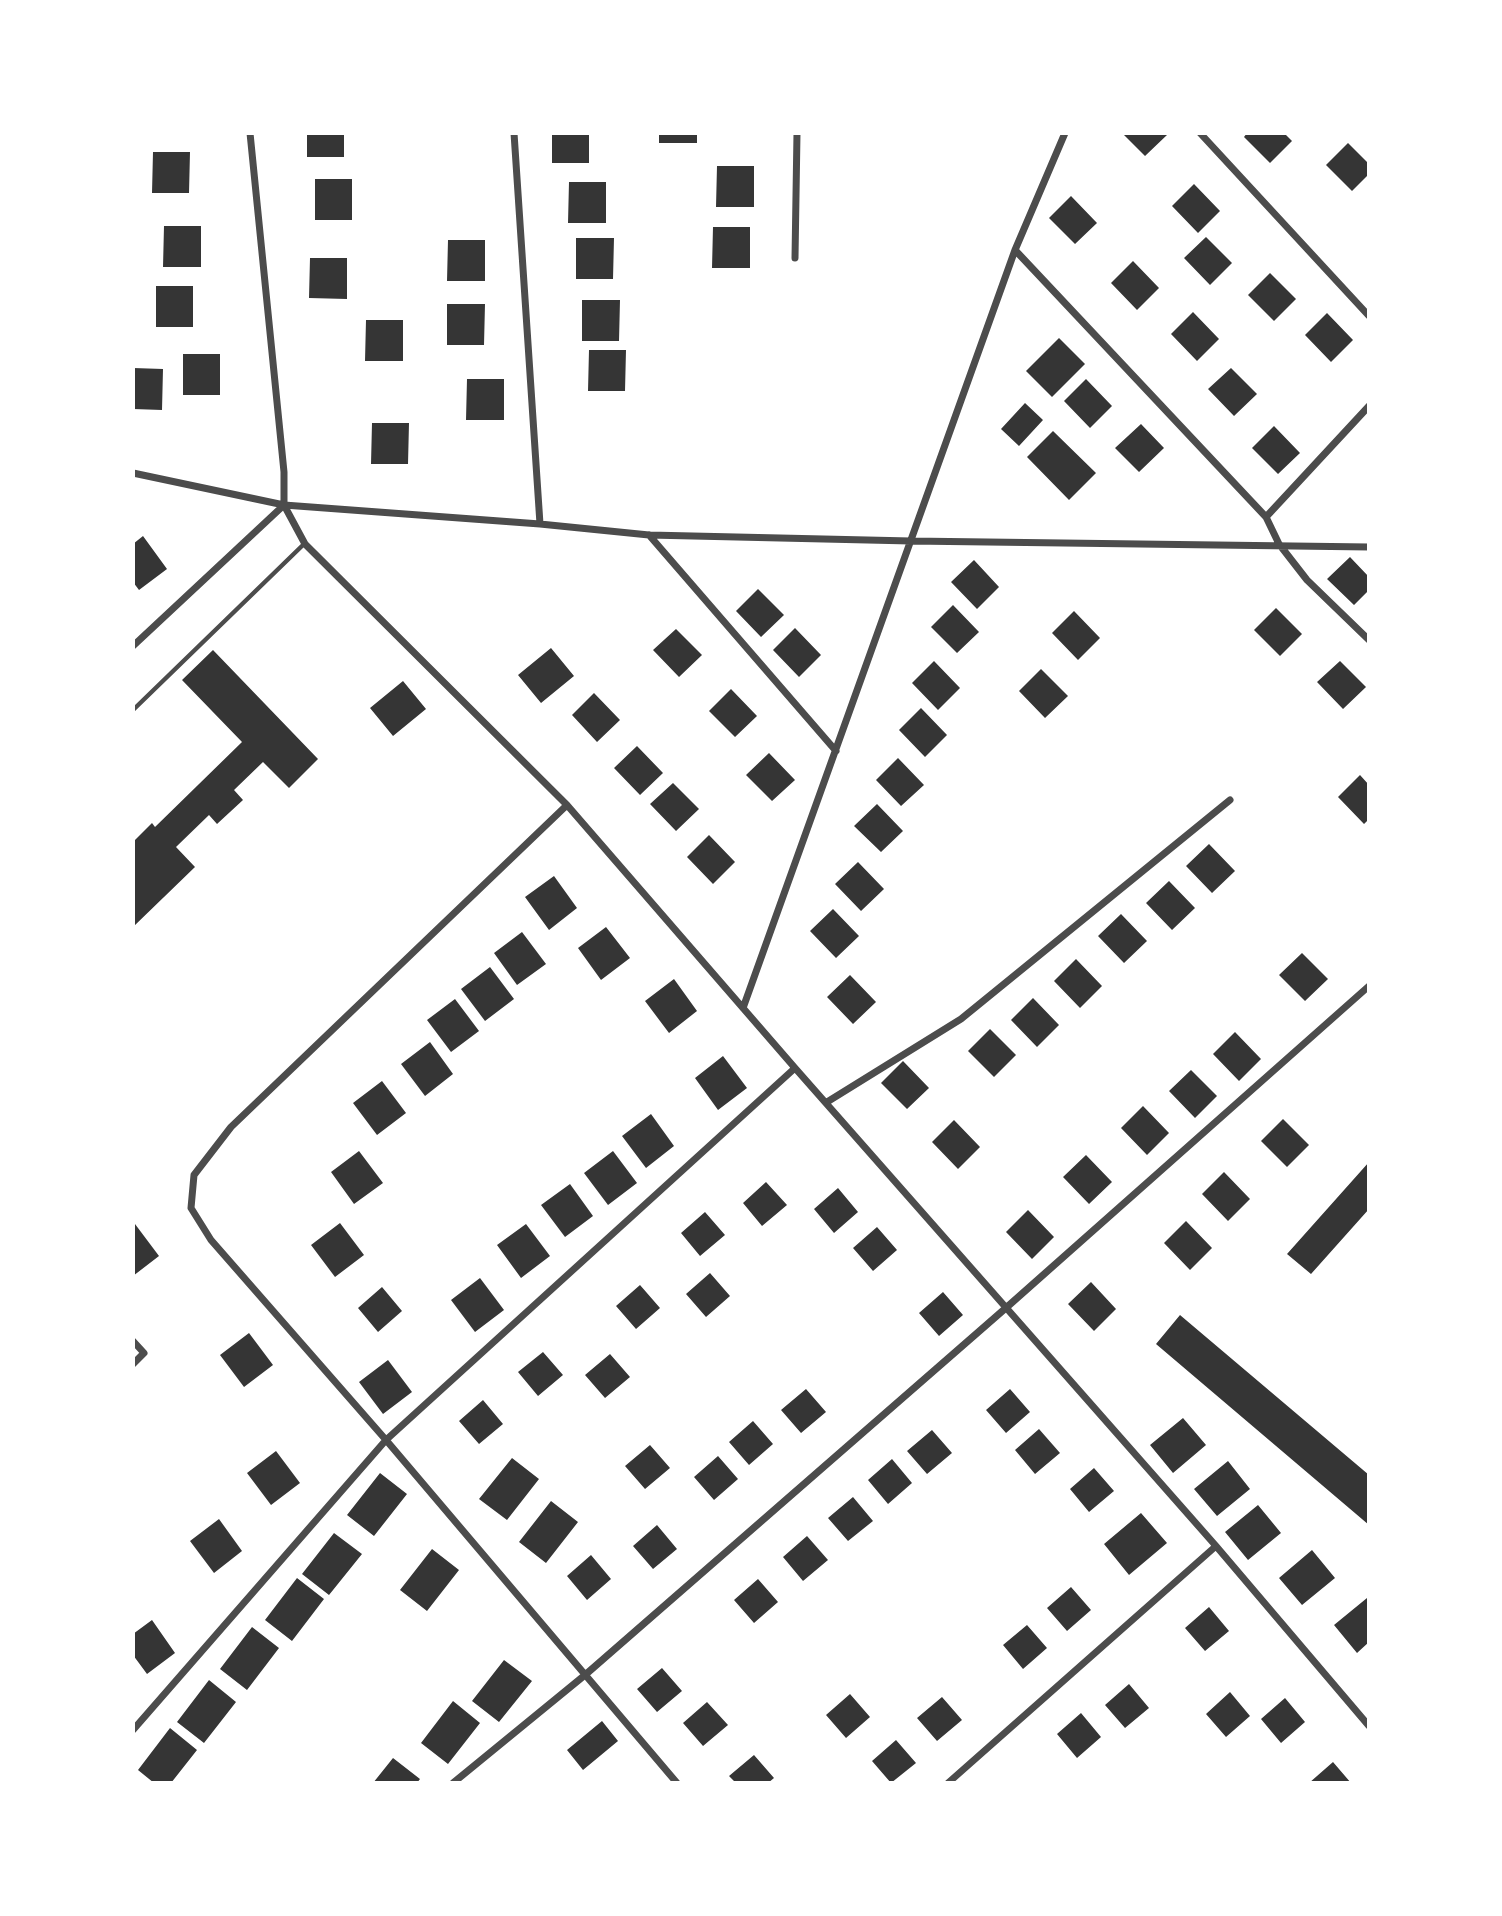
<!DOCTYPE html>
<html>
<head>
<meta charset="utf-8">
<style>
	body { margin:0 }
	#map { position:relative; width:1502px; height:1916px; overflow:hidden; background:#fff; font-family:Helvetica,sans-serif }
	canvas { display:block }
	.frame { position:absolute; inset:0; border:135px solid #fff; pointer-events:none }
</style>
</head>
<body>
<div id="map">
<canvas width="1502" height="1916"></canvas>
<div class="frame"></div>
</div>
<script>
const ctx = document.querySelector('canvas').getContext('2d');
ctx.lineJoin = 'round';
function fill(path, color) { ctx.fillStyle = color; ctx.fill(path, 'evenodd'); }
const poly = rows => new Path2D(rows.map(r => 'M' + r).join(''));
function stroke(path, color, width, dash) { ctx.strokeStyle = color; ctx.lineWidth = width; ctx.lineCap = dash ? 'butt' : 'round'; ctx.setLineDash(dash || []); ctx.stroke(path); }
fill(poly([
	[307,133,344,133,344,157,307,157],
	[552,133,589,133,589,163,552,163],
	[659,133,697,133,697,143,659,143],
	[1122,133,1165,133,1167,135,1145,156],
	[1247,133,1284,133,1292,141,1270,163,1244,137],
	[1348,143,1369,164,1369,174,1352,191,1326,165],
	[153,152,190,152,189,193,152,193],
	[717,166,754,166,754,207,716,207],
	[315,179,352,179,352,220,315,220],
	[569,182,606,182,606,223,568,223],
	[1194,184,1220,211,1198,233,1172,206],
	[1071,196,1097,223,1075,244,1049,218],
	[164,226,201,226,201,267,163,267],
	[713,227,750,227,750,268,712,268],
	[1206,237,1232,263,1210,285,1184,258],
	[576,238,614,238,613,279,576,279],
	[448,240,485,240,485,281,447,281],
	[310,258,347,258,347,299,309,298],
	[1133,261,1159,288,1137,310,1111,283],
	[1270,273,1296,299,1274,321,1248,295],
	[156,286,193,286,193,327,156,327],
	[582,300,620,300,619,341,582,341],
	[447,304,485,304,484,345,447,345],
	[1193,312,1219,339,1197,361,1171,334],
	[1327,313,1353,340,1331,362,1305,335],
	[366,320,403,320,403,361,365,361],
	[1059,338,1085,364,1052,397,1026,371],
	[589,350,626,350,625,391,588,391],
	[183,354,220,354,220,395,183,395],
	[133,368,163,369,162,410,133,409],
	[1231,368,1257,394,1234,416,1208,389],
	[467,379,504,379,504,420,466,420],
	[1086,379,1112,406,1090,428,1064,401],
	[1025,403,1043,420,1019,446,1001,429],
	[372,423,409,423,408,464,371,464],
	[1141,424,1164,448,1139,472,1115,448],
	[1274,426,1300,453,1278,474,1252,448],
	[1053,431,1096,473,1069,500,1027,457],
	[143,536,167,569,139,590,133,582,133,544],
	[1350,557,1369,577,1369,590,1354,605,1327,579],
	[974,560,999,587,977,609,951,582],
	[758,589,784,615,761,637,736,611],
	[953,605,979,632,957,653,931,627],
	[1276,608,1302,634,1280,656,1254,630],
	[1074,611,1100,638,1078,660,1052,633],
	[795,628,821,655,799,677,773,650],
	[676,629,702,655,679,677,653,650],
	[551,648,574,676,541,703,518,675],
	[213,650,318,759,289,788,263,762,234,790,243,800,217,824,209,815,176,847,195,867,133,927,133,842,152,823,155,827,242,742,182,680],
	[934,661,960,688,938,710,912,683],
	[1340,661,1366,687,1343,709,1317,682],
	[1041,669,1068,696,1045,718,1019,691],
	[403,681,426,709,393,736,370,708],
	[731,689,757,716,735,737,709,711],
	[594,693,620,720,597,742,572,715],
	[921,708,947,735,925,757,899,730],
	[637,746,663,773,640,795,614,768],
	[769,753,795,780,772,801,746,775],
	[898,758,924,785,901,806,876,780],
	[1360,775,1369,785,1369,819,1364,824,1338,797],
	[673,783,699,809,676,831,650,804],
	[877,804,903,831,881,852,854,826],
	[709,835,735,862,713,884,687,857],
	[1209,844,1235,871,1212,893,1186,866],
	[858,862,884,889,861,911,835,884],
	[554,876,577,908,549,930,525,897],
	[1169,881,1195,908,1172,930,1146,903],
	[833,909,859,936,836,958,810,931],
	[1121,914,1147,941,1124,963,1098,936],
	[606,927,630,958,601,980,578,948],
	[522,932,546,964,517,985,494,953],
	[1302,953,1328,979,1305,1001,1279,975],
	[1076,959,1102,986,1080,1008,1054,981],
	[490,967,514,999,485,1021,461,989],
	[850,975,876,1002,853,1024,827,997],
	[674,979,697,1011,669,1033,645,1001],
	[1033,998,1059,1025,1037,1047,1011,1020],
	[455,999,479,1031,451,1052,427,1020],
	[990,1029,1016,1055,994,1077,968,1051],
	[1235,1032,1261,1059,1239,1081,1213,1054],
	[430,1042,453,1074,425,1096,401,1064],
	[723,1056,747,1088,718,1110,695,1078],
	[903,1061,929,1088,907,1109,881,1083],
	[1191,1070,1217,1096,1195,1118,1169,1091],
	[382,1081,406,1113,377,1135,353,1103],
	[1143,1106,1169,1133,1147,1155,1121,1128],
	[651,1114,674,1146,646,1168,622,1136],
	[1283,1119,1309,1145,1287,1167,1261,1141],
	[954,1120,980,1147,958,1169,932,1142],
	[359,1151,383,1183,354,1204,331,1172],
	[613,1151,637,1183,608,1205,584,1173],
	[1086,1155,1112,1182,1089,1204,1063,1177],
	[1369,1162,1369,1209,1311,1274,1287,1254],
	[1224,1172,1250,1199,1228,1221,1202,1194],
	[766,1182,787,1205,762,1226,743,1203],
	[570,1184,593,1216,565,1237,541,1205],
	[838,1188,858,1212,834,1233,814,1209],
	[1028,1210,1054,1237,1032,1259,1006,1232],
	[705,1212,725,1235,700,1256,681,1233],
	[1186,1221,1212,1248,1190,1270,1164,1243],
	[340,1223,364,1255,335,1277,311,1245],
	[135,1224,159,1256,133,1276,133,1226],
	[526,1224,550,1256,521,1278,497,1245],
	[877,1227,897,1250,873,1271,853,1248],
	[710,1273,730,1296,706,1317,686,1294],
	[480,1278,504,1310,475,1332,451,1300],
	[1091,1282,1116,1309,1094,1331,1068,1304],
	[640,1285,660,1308,636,1329,616,1306],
	[382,1287,402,1311,378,1332,358,1308],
	[943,1292,963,1315,939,1336,919,1313],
	[1180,1315,1369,1475,1369,1525,1156,1344],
	[249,1333,273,1365,244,1387,220,1355],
	[543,1352,563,1375,538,1396,518,1372],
	[610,1354,630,1377,605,1398,585,1375],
	[388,1360,412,1392,383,1414,359,1382],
	[806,1389,826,1412,801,1433,781,1410],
	[1010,1389,1030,1412,1006,1433,986,1410],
	[483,1400,503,1424,479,1444,459,1421],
	[1183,1418,1206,1445,1173,1473,1150,1445],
	[753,1421,773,1444,749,1465,729,1442],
	[1039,1429,1060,1453,1035,1474,1015,1450],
	[932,1430,952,1453,927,1474,907,1451],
	[650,1445,670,1468,645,1489,625,1466],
	[276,1451,300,1483,271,1505,247,1473],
	[718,1456,738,1479,714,1500,694,1477],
	[512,1458,539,1479,507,1520,479,1499],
	[892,1459,912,1483,888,1504,868,1480],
	[1228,1461,1250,1489,1217,1516,1194,1489],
	[1094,1468,1114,1491,1089,1512,1070,1489],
	[380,1473,407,1494,374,1536,347,1515],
	[853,1497,873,1521,848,1541,828,1518],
	[551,1501,578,1522,546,1563,519,1542],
	[1258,1505,1281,1533,1248,1560,1225,1532],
	[1141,1513,1167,1543,1129,1575,1104,1544],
	[219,1519,242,1551,214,1573,190,1541],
	[657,1525,677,1549,653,1569,633,1546],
	[334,1533,362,1554,329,1595,302,1574],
	[807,1536,828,1560,803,1581,783,1557],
	[432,1549,459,1570,427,1611,400,1590],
	[1312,1550,1335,1578,1302,1605,1279,1578],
	[591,1555,611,1579,587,1600,567,1576],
	[297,1578,324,1599,292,1641,265,1620],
	[758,1579,778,1602,754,1623,734,1600],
	[1071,1587,1091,1610,1067,1631,1047,1608],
	[1367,1598,1369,1642,1357,1653,1334,1625],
	[1209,1607,1229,1631,1205,1651,1185,1628],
	[152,1620,175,1653,147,1674,133,1655,133,1634],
	[1027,1625,1047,1648,1023,1669,1003,1645],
	[252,1627,279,1648,247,1690,220,1669],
	[504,1660,532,1681,499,1722,472,1701],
	[662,1668,682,1691,657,1712,637,1689],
	[209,1680,236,1702,204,1743,177,1722],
	[1129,1684,1149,1708,1125,1728,1105,1705],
	[1230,1692,1250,1716,1226,1737,1206,1714],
	[850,1694,870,1717,846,1738,826,1715],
	[942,1697,962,1720,937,1741,917,1718],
	[1285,1698,1305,1722,1281,1743,1261,1719],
	[453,1701,480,1723,448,1764,421,1743],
	[707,1702,728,1725,703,1746,683,1723],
	[1081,1713,1101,1737,1077,1758,1057,1734],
	[602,1721,618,1741,583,1770,567,1750],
	[170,1728,197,1750,171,1783,154,1783,138,1770],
	[896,1740,916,1763,891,1783,872,1761],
	[754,1755,774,1778,768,1783,736,1783,729,1776],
	[393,1758,420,1779,417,1783,373,1783],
	[1333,1762,1351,1783,1309,1783]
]), '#353535');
stroke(poly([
	[133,710,304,544]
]), '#4c4c4c', 4.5);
stroke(poly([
	[250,133,284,472,284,505,305,544,567,805,795,1068,1216,1546,1369,1726],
	[514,133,540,524],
	[1200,133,1369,316],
	[1015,250,1266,517,1279,544,1307,580,1369,640],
	[795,258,797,133],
	[133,473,284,505,540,524,649,535,911,541,1369,547],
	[1266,517,1369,406],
	[649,535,836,751],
	[133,646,284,505],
	[567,805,231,1127,194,1175,191,1208,211,1240,386,1440,677,1783],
	[743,1008,1015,250,1065,133],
	[827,1102,961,1019,1230,800],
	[133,1341,144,1353,133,1364],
	[133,1730,386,1440,795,1068],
	[453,1783,585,1675,1007,1307,1369,986],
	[948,1783,1216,1546]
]), '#4c4c4c', 7);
</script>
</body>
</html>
